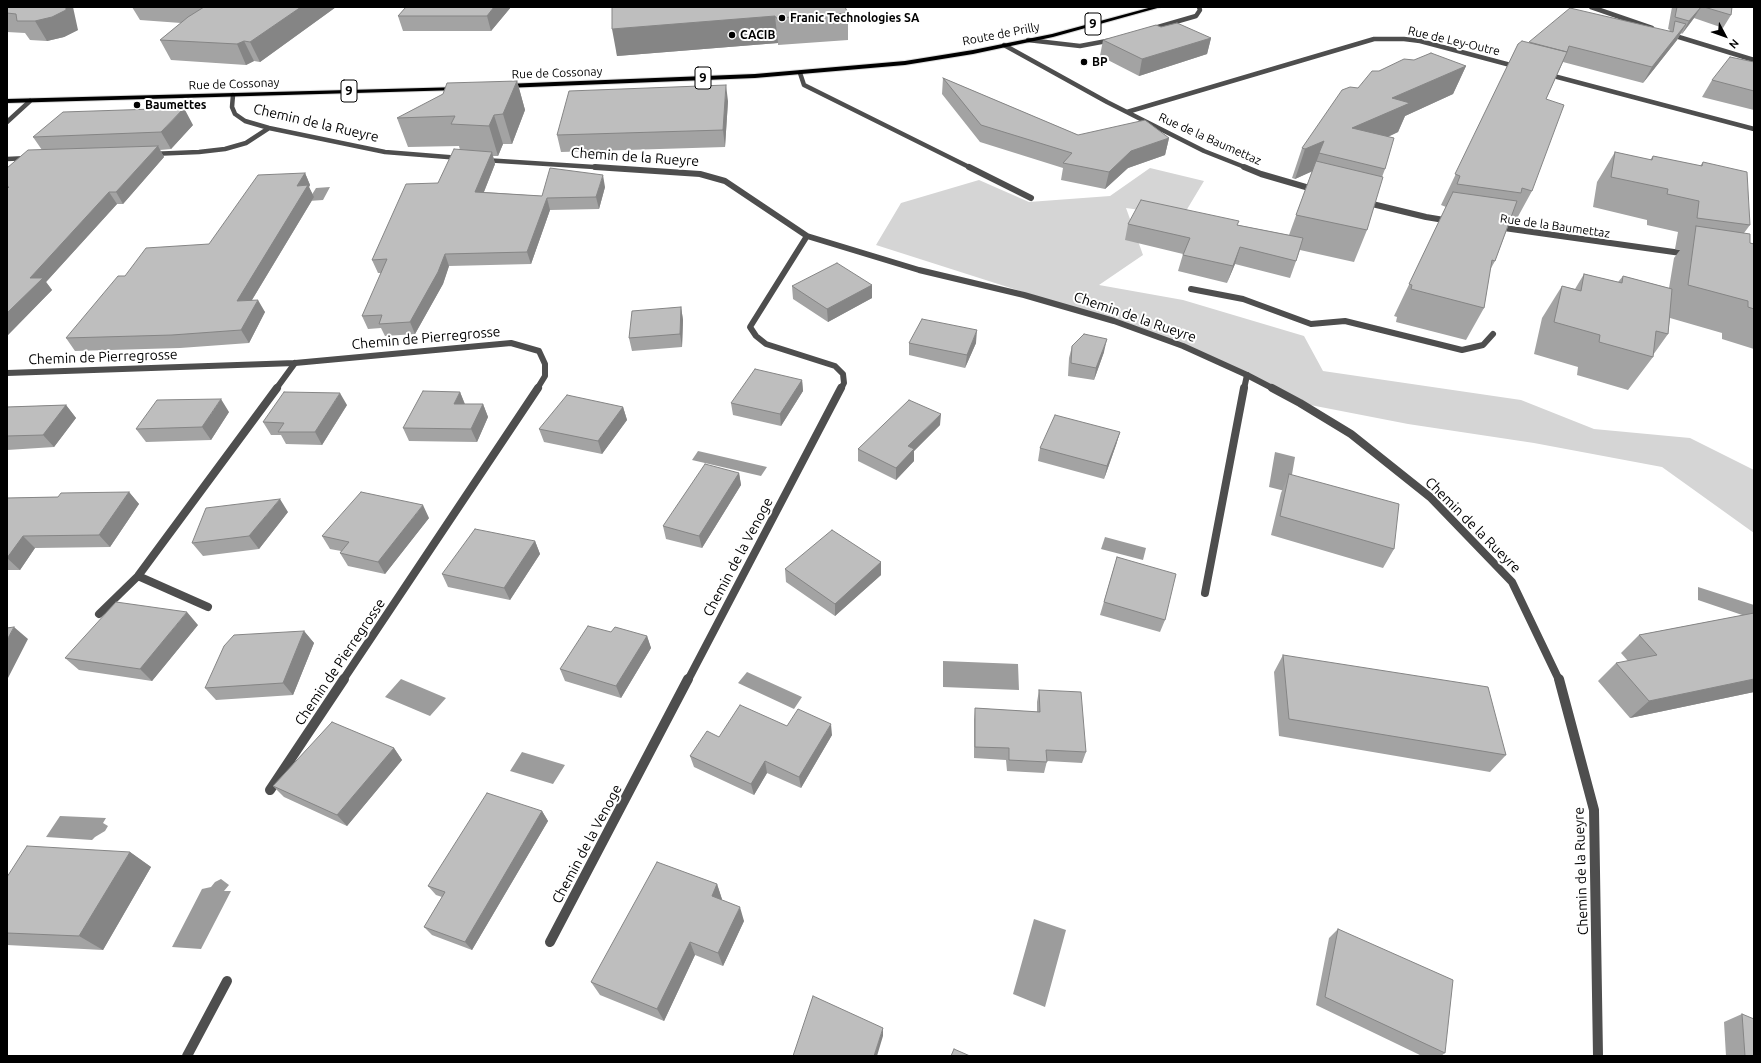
<!DOCTYPE html>
<html>
<head>
<meta charset="utf-8">
<style>
	body { margin:0 }
	#map { position:relative; width:1761px; height:1063px; overflow:hidden; background:#fff; font-family:Ubuntu,sans-serif }
	canvas { display:block }
	.frame { position:absolute; inset:0; border:8px solid #000; pointer-events:none }
	.north { position:absolute; left:1705px; top:16px; width:40px; height:40px; -webkit-text-stroke:3px #fff; paint-order:stroke; rotate:131deg; font-size:11px; font-weight:700; line-height:16px; text-align:center; color:#000 }
	.north::after { content:''; display:block; margin:auto; width:14px; height:18px; background:#000; clip-path:polygon(50% 0,100% 100%,50% 72%,0 100%) }
</style>
</head>
<body>
<div id="map">
<canvas width="1761" height="1063"></canvas>
<div class="frame"></div>
<div class="north">N</div>
</div>
<script>
const ctx = document.querySelector('canvas').getContext('2d');
ctx.lineJoin = 'round';
function fill(path, color) { ctx.fillStyle = color; ctx.fill(path, 'evenodd'); }
const poly = rows => new Path2D(rows.map(r => 'M' + r).join(''));
function stroke(path, color, width, dash) { ctx.strokeStyle = color; ctx.lineWidth = width; ctx.lineCap = dash ? 'butt' : 'round'; ctx.setLineDash(dash || []); ctx.stroke(path); }
function drawText(font, color, halo, rows, align = 'center') {
  ctx.font = font + ' Ubuntu,sans-serif'; ctx.lineWidth = 4; ctx.setLineDash([]); ctx.textBaseline = 'middle'; ctx.strokeStyle = halo; ctx.fillStyle = color; for (const [text, x, y, turn = 0] of rows) {
    ctx.save(); ctx.translate(x, y); ctx.rotate((+turn || 0) * Math.PI / 180); ctx.textAlign = isNaN(turn) ? turn : align; if (halo) ctx.strokeText(text, 0, 0); ctx.fillText(text, 0, 0); ctx.restore();
  }
}
fill(poly([
	[1150,168,1204,181,1183,216,1126,208,1143,255,1099,285,1183,300,1304,336,1323,371,1521,400,1594,429,1690,438,1754,470,1754,533,1662,467,1534,443,1408,424,1300,403,1247,375,1114,321,876,245,901,203,979,180,1029,202,1110,196]
]), '#d5d5d5');
fill(poly([
	[330,187,323,200,308,201,316,188],
	[698,451,767,467,761,476,692,460],
	[1275,452,1295,457,1289,492,1269,487],
	[1105,537,1146,548,1143,560,1101,549],
	[1698,587,1754,605,1754,619,1698,600],
	[943,661,1018,664,1019,690,943,687],
	[747,672,802,697,794,709,738,683],
	[401,679,446,698,430,716,385,697],
	[522,752,565,765,553,784,510,771],
	[60,816,106,818,103,823,108,826,105,831,95,837,92,840,46,837],
	[221,879,229,885,224,891,231,891,201,949,172,947,202,889,211,887,215,882],
	[1034,919,1066,930,1045,1007,1013,994]
]), '#9c9c9c');
const primary = poly([
	[1152,7,1161,7,1053,37,973,54,905,65,755,78,505,88,502,86,505,84,755,74,905,61,973,50,1052,34,1152,7],
	[461,87,462,88,459,90,7,103,7,99,461,87]
]);
stroke(primary, '#dbdbdb', 2);
stroke(poly([
	[1151,29,1196,16,1200,10,1199,7],
	[1028,40,1080,46,1112,40],
	[800,73,804,85,971,168]
]), '#4e4e4e', 4.5);
stroke(poly([
	[969,167,1031,198],
	[1191,289,1243,299,1311,324,1345,321,1462,350,1483,345,1493,334],
	[276,389,295,363],
	[1244,389,1247,375]
]), '#4e4e4e', 6);
stroke(poly([
	[138,576,208,607],
	[1205,593,1244,388],
	[99,614,138,576,277,388]
]), '#4e4e4e', 8);
stroke(poly([
	[187,1056,227,981]
]), '#4e4e4e', 10);
stroke(poly([
	[1591,7,1652,28],
	[1669,34,1754,60],
	[1004,45,1107,102,1204,151,1247,168],
	[1546,74,1754,129],
	[233,95,232,107,235,114,245,121,269,128,385,152,460,158],
	[1127,112,1374,39,1404,39,1420,41,1518,67],
	[7,122,30,101],
	[151,154,199,152,225,149,246,143,269,128],
	[7,159,28,158],
	[484,160,610,168]
]), '#4e4e4e', 4.5);
stroke(poly([
	[595,167,700,174,725,181,807,236,919,270,1024,295,1114,321,1183,346,1247,375,1274,389],
	[1244,167,1261,174,1316,190],
	[1364,202,1426,217,1450,221],
	[1497,227,1688,254],
	[807,236,750,327,756,336,766,344,835,366,843,374,844,383,841,389],
	[7,373,295,363,511,343,539,351,545,364,545,376,537,389]
]), '#4e4e4e', 6);
stroke(poly([
	[1272,388,1300,403,1351,434,1430,497,1512,582,1559,680],
	[343,680,538,388],
	[688,680,841,388]
]), '#4e4e4e', 8);
stroke(poly([
	[1559,679,1594,810,1598,1056],
	[270,790,344,679],
	[550,942,688,679]
]), '#4e4e4e', 10);
fill(primary, '#000');
fill(poly([
	[7,7,78,30,64,37,47,41,30,40,25,33,7,32],
	[132,7,336,7,260,62,254,61,246,65,171,60,160,40,181,23,140,20],
	[406,7,511,7,491,31,403,31,398,16],
	[612,7,848,13,848,40,778,45,778,43,617,56],
	[1672,7,1732,7,1731,15,1723,28,1694,18,1682,34,1681,33,1677,40,1643,83,1563,62,1546,99,1532,191,1515,222,1510,221,1495,261,1490,270,1484,308,1466,340,1396,322,1397,317,1394,316,1446,207,1441,205,1518,44,1669,31,1670,30,1668,29],
	[1211,38,1207,54,1139,76,1100,56,1103,40],
	[1414,60,1466,66,1453,94,1405,116,1398,132,1388,137,1385,169,1382,177,1367,230,1354,262,1300,250,1290,278,1235,264,1227,283,1178,271,1183,254,1125,240,1128,224,1238,225,1289,235,1312,171,1295,179,1292,178,1302,148,1358,88,1379,71],
	[1754,62,1754,110,1702,97,1712,80],
	[943,78,1078,135,1169,138,1165,155,1128,168,1105,189,1061,180,1063,168,980,142,942,94],
	[517,81,525,110,512,144,503,144,498,156,493,156,495,164,484,192,542,196,605,187,599,209,550,210,531,264,449,266,443,284,415,334,385,336,381,328,368,329,362,316,382,273,378,273,372,260,438,183,460,150,459,146,408,147,397,118],
	[728,101,725,147,561,152,557,135],
	[193,125,171,149,160,150,164,157,123,204,117,204,46,282,52,290,7,336,7,168,42,150,33,137],
	[1615,152,1650,160,1653,156,1700,166,1703,162,1750,225,1744,233,1750,243,1754,244,1754,349,1722,339,1722,333,1670,318,1668,334,1653,355,1653,357,1628,390,1577,375,1578,367,1534,354,1542,318,1562,286,1575,289,1584,274,1618,282,1623,276,1669,288,1674,258,1680,250,1675,249,1678,232,1647,225,1647,220,1593,207,1597,182],
	[305,173,310,185,309,187,314,197,252,300,265,312,249,343,180,348,75,351,66,338,125,276,209,244],
	[872,285,872,298,828,322,793,299,792,286],
	[681,307,683,320,682,347,632,351,629,338],
	[909,343,976,343,965,368,909,355],
	[1072,346,1104,352,1094,380,1068,376,1069,358],
	[802,380,803,391,781,426,733,415,731,403],
	[460,392,465,404,483,404,488,417,477,442,409,441,403,428],
	[66,405,76,418,54,447,7,450,7,407],
	[347,405,322,445,286,444,281,435,271,435,263,422],
	[623,407,627,420,602,454,544,442,539,429],
	[229,412,211,440,146,442,136,429],
	[940,425,914,451,914,461,896,480,858,461,858,449],
	[1120,432,1116,445,1104,479,1038,461,1040,448],
	[739,473,741,485,702,548,666,539,663,526],
	[1289,474,1394,549,1383,568,1271,535,1281,493],
	[129,492,139,504,110,547,35,548,20,570,7,570,7,498,58,497],
	[288,512,259,549,203,556,192,543],
	[429,518,385,574,348,566,340,553,341,551,330,549,322,536],
	[535,541,540,554,510,600,448,587,442,574],
	[1117,557,1165,620,1160,632,1100,615],
	[881,562,881,575,835,616,786,582,785,569],
	[1754,613,1754,692,1630,718,1598,681,1616,663,1628,661,1621,653,1639,635],
	[198,625,152,681,79,670,65,658],
	[304,631,314,643,293,695,216,700,205,688],
	[611,632,647,636,651,648,621,698,565,681,560,669],
	[1283,655,1506,755,1490,772,1279,736,1274,672],
	[1039,690,1086,752,1082,763,1047,761,1044,773,1007,771,1006,760,974,758,974,720,975,708,1037,712,1037,702],
	[787,726,832,735,801,788,767,773,754,795,694,767,690,756,719,737],
	[394,748,402,760,347,826,284,797,273,786],
	[542,811,548,821,472,950,432,935,424,927,442,897,436,895,428,886],
	[130,852,151,867,103,950,7,945,7,877],
	[717,884,722,900,744,921,723,966,695,955,664,1021,600,995,591,982],
	[1338,929,1445,1053,1441,1056,1422,1056,1316,1005,1329,938],
	[1742,1014,1754,1056,1726,1056,1724,1022]
]), '#a3a3a3');
fill(poly([
	[66,7,73,7,78,30,64,37,47,41,35,21],
	[301,7,336,7,260,62,250,42],
	[494,7,511,7,491,31,487,16],
	[1701,7,1694,18,1682,34,1689,21],
	[775,16,778,43,617,56,612,29],
	[1686,24,1677,40,1643,83,1652,67],
	[1211,38,1207,54,1139,76,1142,59],
	[244,41,254,61,246,65,237,44],
	[1466,66,1453,94,1405,116,1398,132,1341,158,1352,128,1392,98],
	[517,81,525,110,512,144,503,114],
	[726,85,728,101,725,147,723,130],
	[184,108,193,125,171,149,161,132],
	[494,115,503,144,498,156,489,126],
	[1169,138,1165,155,1128,168,1105,189,1109,172,1131,151],
	[1324,141,1313,171,1295,179,1305,149],
	[158,146,164,157,123,204,116,192],
	[492,152,495,164,479,204,475,192],
	[305,173,310,185,309,187,314,197,244,313,237,301,297,186],
	[603,175,605,187,599,209,596,197],
	[109,192,117,204,46,282,52,290,7,336,7,313,30,278],
	[547,198,550,210,531,264,527,252],
	[1240,247,1235,264,1227,283,1233,266],
	[445,254,449,266,443,284,415,334,410,322],
	[872,285,872,298,828,322,827,309],
	[258,300,265,312,249,343,241,330],
	[681,307,683,320,682,347,680,334],
	[977,330,976,343,965,368,967,355],
	[1107,339,1104,352,1094,380,1096,368],
	[802,380,803,391,781,426,780,414],
	[460,392,465,405,454,404],
	[340,393,347,405,322,445,315,432],
	[221,399,229,412,211,440,202,427],
	[483,404,488,417,477,442,471,429],
	[66,405,76,418,54,447,43,435],
	[623,407,627,420,602,454,598,441],
	[941,414,940,425,914,451,914,461,896,480,896,468,908,446],
	[1120,432,1116,445,1104,479,1107,466],
	[739,473,741,485,702,548,699,536],
	[129,492,139,504,110,547,99,535],
	[280,499,288,512,259,549,249,536],
	[423,505,429,518,385,574,378,562],
	[23,536,35,548,20,570,7,558],
	[535,541,540,554,510,600,504,588],
	[881,562,881,575,835,616,835,604],
	[187,612,198,625,152,681,140,669],
	[14,627,28,639,8,678,7,677,7,640],
	[304,631,314,643,293,695,283,683],
	[647,636,651,648,621,698,616,686],
	[1754,679,1754,692,1630,718,1649,701],
	[831,724,832,735,801,788,799,777],
	[394,748,402,760,347,826,337,815],
	[765,761,767,773,754,795,751,784],
	[542,811,548,821,472,950,465,942],
	[130,852,151,867,103,950,79,936],
	[717,884,722,899,717,910,712,896],
	[740,907,744,921,723,966,718,953],
	[690,942,695,955,664,1021,657,1009],
	[883,1028,883,1036,877,1056,874,1056]
]), '#858585');
const building = poly([
	[7,7,66,7,66,10,52,17,35,21,17,21,16,14,7,13,7,7],
	[204,7,301,7,250,42,244,41,237,44,160,40,188,17,204,7],
	[406,7,494,7,487,16,398,16,406,7],
	[612,7,845,7,848,13,776,18,775,16,612,29,612,7],
	[1677,7,1701,7,1689,21,1675,17,1677,7],
	[1704,7,1732,7,1731,15,1704,7],
	[1570,8,1673,32,1675,21,1686,24,1652,67,1569,46,1567,52,1529,42,1570,8],
	[1177,23,1211,38,1142,59,1103,40,1156,25,1161,27,1177,23],
	[1522,41,1567,52,1546,99,1564,105,1532,191,1522,188,1521,193,1457,184,1460,176,1455,174,1518,44,1522,41],
	[1431,53,1466,66,1392,98,1410,103,1352,128,1394,138,1385,169,1319,153,1324,141,1305,149,1302,148,1342,90,1350,87,1358,88,1372,71,1379,71,1404,59,1414,60,1431,53],
	[1730,57,1754,62,1754,91,1712,80,1730,57],
	[943,78,1078,135,1145,120,1169,138,1131,151,1109,172,1063,163,1072,153,981,125,943,78],
	[517,81,503,114,494,115,489,126,451,124,455,116,397,118,443,94,447,83,517,81],
	[726,85,723,130,557,135,569,91,726,85],
	[184,108,161,132,33,137,63,112,184,108],
	[158,146,116,192,109,192,30,278,43,278,7,313,7,189,9,187,7,187,7,168,28,150,158,146],
	[454,149,492,152,475,192,542,196,550,168,603,175,596,197,547,198,527,252,445,254,438,272,410,322,379,324,382,315,362,316,387,259,372,260,406,184,438,183,454,149],
	[1615,152,1652,160,1653,156,1702,166,1703,162,1747,172,1750,225,1697,218,1699,201,1667,194,1668,189,1611,177,1615,152],
	[1316,161,1383,177,1367,230,1296,215,1316,161],
	[305,173,297,186,308,185,237,301,258,300,241,330,172,335,66,338,118,276,125,276,146,248,209,244,258,175,305,173],
	[1453,192,1517,201,1495,261,1492,260,1484,308,1411,289,1412,285,1409,284,1453,192],
	[1141,200,1239,221,1237,225,1303,238,1296,261,1240,247,1233,266,1183,255,1190,238,1128,224,1141,200],
	[1696,226,1750,234,1750,243,1754,244,1754,309,1748,307,1748,301,1688,285,1696,226],
	[837,263,872,285,827,309,792,286,837,263],
	[1584,274,1622,283,1623,276,1672,289,1668,334,1656,331,1653,357,1599,342,1600,335,1554,322,1562,286,1581,291,1584,274],
	[681,307,680,334,629,338,632,311,681,307],
	[922,319,977,330,967,355,909,343,922,319],
	[1084,334,1107,339,1096,368,1071,363,1072,346,1084,334],
	[755,369,802,380,780,414,731,403,755,369],
	[423,391,460,392,454,404,483,404,471,429,403,428,423,391],
	[284,392,340,393,315,432,278,432,284,423,263,422,284,392],
	[567,395,623,407,598,441,539,429,567,395],
	[221,399,202,427,136,429,157,400,221,399],
	[909,400,941,414,908,446,914,449,896,468,858,449,909,400],
	[66,405,43,435,7,436,7,407,66,405],
	[1055,415,1120,432,1107,466,1040,448,1055,415],
	[705,464,739,473,699,536,663,526,705,464],
	[1289,474,1399,504,1394,549,1280,516,1289,474],
	[129,492,99,535,23,536,7,558,7,498,58,497,61,493,129,492],
	[361,492,423,505,378,562,340,553,349,542,322,536,361,492],
	[280,499,249,536,192,543,206,508,280,499],
	[475,529,535,541,504,588,442,574,475,529],
	[832,530,881,562,835,604,785,569,832,530],
	[1117,557,1176,574,1165,620,1104,602,1117,557],
	[116,602,187,612,140,669,65,658,116,602],
	[1754,613,1754,679,1649,701,1616,663,1657,655,1639,635,1754,613],
	[588,626,611,632,615,627,647,636,616,686,560,669,588,626],
	[14,627,7,640,7,628,14,627],
	[304,631,283,683,205,688,224,646,234,635,304,631],
	[1283,655,1488,687,1506,755,1289,719,1283,655],
	[1039,690,1081,692,1086,752,1046,750,1047,762,1009,760,1009,748,975,747,975,708,1040,712,1039,690],
	[740,705,787,726,798,709,831,724,799,777,765,761,751,784,690,756,707,731,719,737,740,705],
	[332,722,394,748,337,815,273,786,332,722],
	[487,793,542,811,465,942,424,927,445,892,428,886,487,793],
	[27,846,130,852,79,936,7,933,7,877,27,846],
	[657,862,717,884,712,896,740,907,718,953,690,942,657,1009,591,982,657,862],
	[1338,929,1453,980,1445,1053,1325,997,1338,929],
	[813,996,883,1028,874,1056,793,1056,813,996],
	[1742,1014,1754,1019,1754,1056,1745,1056,1742,1014],
	[954,1049,970,1056,951,1056,954,1049]
]);
fill(building, '#bebebe');
stroke(building, '#858585', 1);
for (const [x, y, r, color] of [
	[782,18,4,"#000"],
	[732,35,4,"#000"],
	[1084,62,4,"#000"],
	[137,105,4,"#000"]
]) { const dot = new Path2D(); dot.arc(x, y, r, 0, 2 * Math.PI); ctx.fillStyle = color; ctx.fill(dot); stroke(dot, '#fff', 1.5); }
drawText('bold 12px', '#000', '#fff', [
	["Franic Technologies SA",790,18],
	["CACIB",740,35],
	["BP",1092,62],
	["Baumettes",145,105]
], 'left');
drawText('12px', '#000', '#fff', [
	["Route de Prilly",1001,34,-11],
	["Rue de Ley-Outre",1454,41,13],
	["Rue de Cossonay",557,73,-2],
	["Rue de Cossonay",234,84,-2],
	["Rue de la Baumettaz",1210,139,24],
	["Rue de la Baumettaz",1555,226,8]
]);
for (const [x, y, w] of [
	[1093,24,16],
	[703,78,16],
	[349,91,16]
]) { const box = new Path2D(); box.roundRect(x - w / 2, y - 11, w, 22, 3); ctx.fillStyle = '#fff'; ctx.fill(box); stroke(box, '#000', 1); }
drawText('bold 13px', '#000', null, [
	["9",1093,24],
	["9",703,78],
	["9",349,91]
]);
drawText('14px', '#000', '#fff', [
	["Chemin de la Rueyre",316,123,13],
	["Chemin de la Rueyre",635,157,4],
	["Chemin de la Rueyre",1135,317,19],
	["Chemin de Pierregrosse",426,338,-5],
	["Chemin de Pierregrosse",103,357,-2],
	["Chemin de la Rueyre",1473,525,45],
	["Chemin de la Venoge",738,557,-62],
	["Chemin de Pierregrosse",340,662,-56],
	["Chemin de la Venoge",587,844,-62],
	["Chemin de la Rueyre",1581,871,-92]
]);
</script>
</body>
</html>
